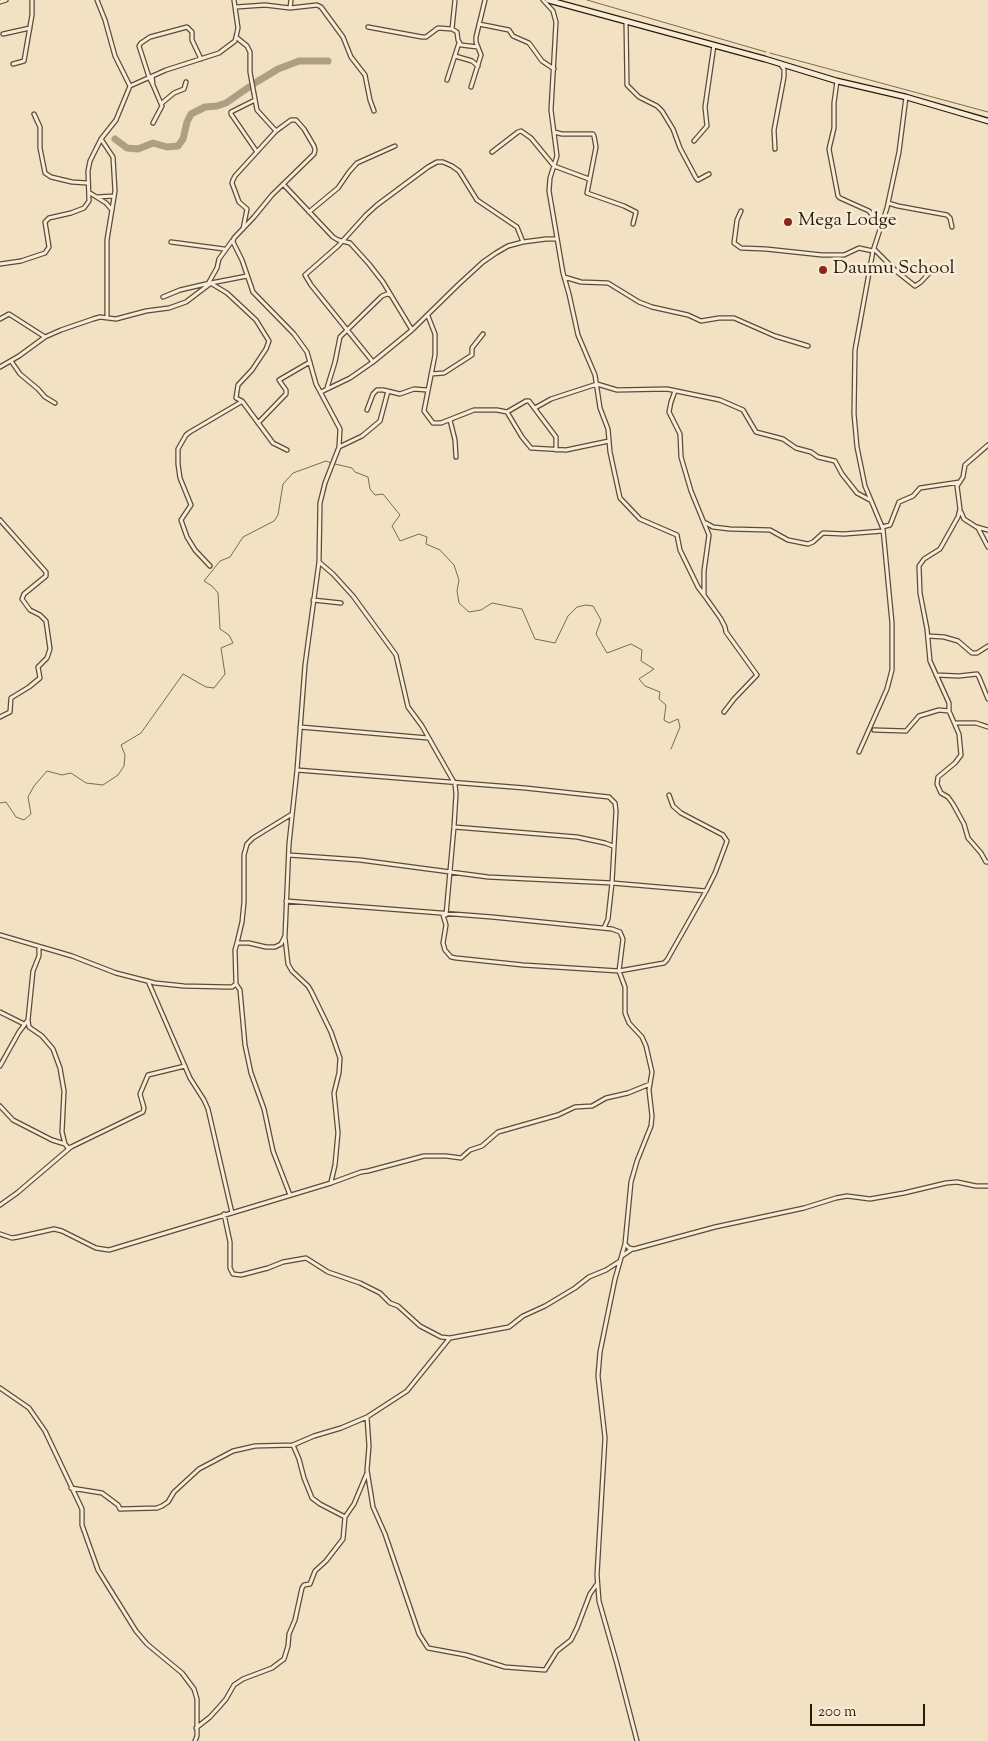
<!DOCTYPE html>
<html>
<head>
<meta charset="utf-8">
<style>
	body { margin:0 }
	#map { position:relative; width:988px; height:1741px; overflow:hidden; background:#f2e1c2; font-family:"Sorts Mill Goudy",serif }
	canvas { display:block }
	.scale { position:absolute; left:810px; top:1704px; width:115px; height:22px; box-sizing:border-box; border:2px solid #2a1b09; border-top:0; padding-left:6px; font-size:15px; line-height:18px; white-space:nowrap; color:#2a1b09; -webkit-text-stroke:4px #f7ecd7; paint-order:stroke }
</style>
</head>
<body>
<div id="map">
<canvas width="988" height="1741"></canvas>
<div class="scale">200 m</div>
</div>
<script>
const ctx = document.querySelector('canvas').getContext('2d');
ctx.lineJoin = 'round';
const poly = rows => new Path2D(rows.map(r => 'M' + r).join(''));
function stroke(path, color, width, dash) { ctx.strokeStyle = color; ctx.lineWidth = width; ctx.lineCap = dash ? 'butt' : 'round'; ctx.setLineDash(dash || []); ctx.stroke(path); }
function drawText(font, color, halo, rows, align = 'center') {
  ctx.font = font + ' "Sorts Mill Goudy",serif'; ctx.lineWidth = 5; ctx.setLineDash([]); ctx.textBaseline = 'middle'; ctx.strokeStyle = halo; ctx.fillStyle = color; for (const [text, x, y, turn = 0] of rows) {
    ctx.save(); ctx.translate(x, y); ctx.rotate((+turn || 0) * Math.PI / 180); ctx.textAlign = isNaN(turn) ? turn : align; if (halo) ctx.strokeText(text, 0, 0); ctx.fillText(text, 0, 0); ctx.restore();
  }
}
stroke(poly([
	[587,0,766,52],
	[770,53,988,112],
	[335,464,352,468,355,472,368,477,370,489,375,495,383,494,400,515,392,526,400,541,419,534,427,537,426,544,440,550,454,565,459,580,457,591,459,603,469,612,481,610,492,603,522,609,535,639,555,643,568,616,577,607,586,605,593,606,601,620,596,634,607,653,631,644,642,650,641,661,654,669,639,679,645,686,660,692,659,699,666,705,664,720,669,723,678,719,680,727,671,749],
	[0,803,6,802,16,817,24,820,31,814,28,797,34,786,47,771,62,775,71,773,86,783,103,785,118,775,124,766,125,755,121,745,141,733,183,674,206,687,214,688,225,674,221,648,233,643,229,635,220,629,218,593,212,586,204,581,220,561,230,557,243,537,274,521,278,515,283,484,293,473,326,461,331,463]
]), '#796a52', 1);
stroke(poly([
	[255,83,278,69,299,61,328,61],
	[115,139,127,148,138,149,153,143,167,147,178,146,183,139,187,122,191,114,205,107,217,106,226,103,249,87]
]), '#ae9e83', 7);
const street = poly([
	[97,0,105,20,115,56,130,86],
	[543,0,553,11,556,22,551,110,557,156,550,178,549,191,563,273,569,294,578,335,595,375,600,408,608,429,610,452,620,498,640,519,677,535,680,550,698,587,704,595],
	[0,2,6,0],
	[236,7,265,5,290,8,317,5,321,7,343,37,351,57,365,75,370,100,374,111],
	[290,8,291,0],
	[626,21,627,85,639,97,657,106,662,111,673,129,680,148,696,178,698,180,709,174],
	[479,24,509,30,513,36,529,43,542,61,554,69],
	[368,27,422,37,426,37,438,28,452,29,457,32,458,40,461,45,478,47],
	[452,29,455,0],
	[3,34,30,28],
	[455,56,472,61,478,66],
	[13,64,24,61,32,15,32,0],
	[152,76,153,85,162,106,153,123],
	[447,80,459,43],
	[837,81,834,103,834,128,829,149,838,196,840,198,869,211,876,220,882,223],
	[153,85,149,77,139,46,141,43,150,37,187,27,192,32,192,40,201,59],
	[471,87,481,55,476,42,476,37,485,0],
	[255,100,231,112,231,114,257,152],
	[162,103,174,93,184,89,186,82],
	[34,114,40,127,40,148,45,173,51,177,72,182,87,183],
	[554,132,562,134,593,134,594,136,596,147,587,193,624,206,636,212,633,224],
	[101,139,113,157,115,191,107,240,107,318],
	[694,141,707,126,705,107,714,45],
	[775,149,774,130,784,77,784,69,781,65],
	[492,152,518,132,521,131,531,138,554,166,589,179],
	[283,184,333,237,338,240,350,243,369,264,383,282,412,330],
	[90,193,106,203,112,210],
	[97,197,114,196],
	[888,203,898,206,947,215,950,218,952,227],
	[741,211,737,220,734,243,741,248,766,249,822,255,844,255,859,248,873,251],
	[309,212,338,188,349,172,357,163,395,146],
	[243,229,247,209,239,202,232,183,233,180,235,176,276,131],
	[171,242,224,249],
	[874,249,896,271,915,286,921,282,933,269],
	[0,264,21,261,45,253,49,247,45,222,49,218,71,213,84,208,89,201,88,171,90,161,101,139,116,120,130,86,166,70,219,53,235,41,236,37],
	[564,277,581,282,608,283,639,302,652,307,688,315,701,321,719,318,734,318,775,336,808,346],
	[209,282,217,268,219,259,232,241],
	[212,284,227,293,256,320,269,341,266,349,252,370,238,385,236,398,242,401,273,443,287,450],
	[163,297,180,290,210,283],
	[428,316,435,334,435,355,424,411,433,423,441,423,474,410,497,410,507,412,522,437,531,448,566,450,609,441],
	[0,319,9,314,45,337],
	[11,361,20,374,38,389,45,397,55,403],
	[373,362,311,285,305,275,338,246,366,215,377,205,428,167,437,162,443,162,452,166,459,171,477,200,517,227,523,242],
	[0,367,19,356,45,337,61,330,93,319,100,317,116,319,146,311,169,308,186,302,211,283,247,276],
	[431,374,444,373,472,355,472,348,483,334],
	[327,388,335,362,340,337,382,296,387,294,391,295],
	[675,391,671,402,669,412,680,434,681,457,691,491,709,535,704,571,704,595,721,619,725,627,726,632,757,675,734,699,724,712],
	[321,392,350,378,373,362,412,330,459,284,483,262,496,253,508,246,523,242,546,239,557,239],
	[535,408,551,399,597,384,617,390,667,389,720,400,743,410,756,432,783,439,796,448,811,452,818,457,835,461,842,474,857,493,870,500],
	[367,410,373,394,377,390,383,390,400,394,414,389,427,390],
	[507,412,526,401,529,401,556,437,556,450],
	[450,420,455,440,456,457],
	[258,423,286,394,286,390,279,380,310,362],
	[339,447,362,436,380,421,388,391],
	[961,512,964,519,978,528,988,547],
	[0,520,46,572,46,576,24,594,22,599,30,610,40,615,46,621,50,649,47,658,38,667,40,678,29,687,11,698,10,712,0,717],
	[706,523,713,527,730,529,770,530,788,540,808,544,813,542,823,533,844,534,883,531],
	[882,527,890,525,899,502,913,496,920,488,960,482],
	[977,527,988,530],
	[319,562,333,574,353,596,396,655,408,707,422,726,455,784,456,794,454,827,446,915],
	[210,566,195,550,187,537,181,520,191,505,180,478,178,464,178,449,186,435,190,432,241,402],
	[313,600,341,603],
	[928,636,944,637,958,641,972,653,977,653,988,646],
	[936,675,959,676,977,674,979,677,988,699],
	[949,711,949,703,930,661,927,629,920,593,919,566,924,559,940,549,958,517,960,509,957,486,963,477,965,465,988,445],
	[955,723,976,723,988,727],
	[300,727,428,738],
	[874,730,906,731,919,716,939,710,949,711,959,734,961,755,955,763,938,777,937,784,941,793,948,797,953,804,964,824,968,838,981,853,986,862,988,862],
	[859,752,887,689,892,670,892,623,883,529,865,486,857,447,854,414,855,350,873,251,887,208,899,152,906,97],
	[297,770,525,788,609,797,615,803,616,811,612,883,608,919,604,928],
	[454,827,577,837,605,843,613,846],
	[289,855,360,860,488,877,612,883,706,891],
	[286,901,492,917,612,929,620,932,623,939,619,971,625,987,625,1013,629,1023,642,1037,646,1046,652,1072,649,1090,652,1116,651,1126,637,1161,631,1182,625,1244,615,1279,600,1352,598,1376,605,1438,597,1575,599,1601,617,1664,637,1741],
	[443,915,446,925,443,943,445,950,451,957,456,958,523,965,619,971,664,963,667,960,706,891,715,873,727,841,723,835,681,813,673,806,669,795],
	[0,935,72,956,116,973,155,983,184,986,227,987,232,987,236,984,235,950,237,943,249,943,266,947,275,947,281,944,285,936,289,844,297,770,305,665,319,562,320,503,325,483,339,447,340,429,316,384,307,352,294,334,253,292,242,260,233,242,234,238,254,217,272,195,314,154,315,150,314,146,304,129,296,120,291,120,276,131,257,110,250,72,250,52,247,46,236,37,238,28,234,0],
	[285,938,288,964,292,971,308,986,311,991,331,1032,340,1058,339,1073,334,1093,338,1133,335,1165,331,1182],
	[237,943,242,922,244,902,244,855,247,844,253,838,292,814],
	[39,947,39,956,33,971,28,1020,29,1027,42,1036,53,1049,60,1068,64,1091,62,1132,65,1144,68,1148,71,1147],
	[148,981,190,1078,204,1100,208,1109,232,1213],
	[236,984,240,990,245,1045,251,1073,264,1109,273,1151,290,1195],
	[0,1012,24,1024],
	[0,1066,19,1032,28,1020],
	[0,1106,13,1120,52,1140,65,1144],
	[0,1205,17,1193,71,1147,143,1112,144,1108,140,1094,148,1075,185,1066],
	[224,1214,230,1242,230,1268,233,1274,241,1275,268,1268,283,1262,306,1258,328,1272,360,1283,380,1293,390,1303,398,1306,420,1326,441,1337,450,1338,509,1327,523,1316,545,1306,575,1288,589,1277,606,1270,620,1261],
	[0,1234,12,1238,18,1237,54,1229,62,1231,96,1248,109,1250,331,1183,361,1172,368,1171,424,1156,446,1156,461,1158,470,1150,482,1146,498,1132,558,1115,575,1107,592,1106,606,1098,628,1093,650,1084],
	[625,1244,629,1248,634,1249,715,1227,804,1208,836,1198,847,1196,870,1199,904,1193,946,1183,957,1182,976,1186,988,1186],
	[622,1256,632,1249],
	[0,1388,29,1408,45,1431,82,1509,82,1525,98,1570,136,1631,147,1644,182,1673,194,1689,197,1699,197,1736,195,1741],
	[367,1417,369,1446,367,1470,373,1507,385,1534,419,1634,428,1648,466,1655,505,1667,545,1670,557,1651,571,1640,577,1628,590,1594,597,1584],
	[293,1445,299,1459,304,1478,312,1498,320,1504,345,1517],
	[71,1488,102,1493,118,1505,120,1509,157,1508,162,1506,168,1502,174,1492,199,1469,233,1451,255,1446,293,1445,314,1436,341,1428,367,1417,407,1391,449,1339],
	[196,1728,210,1717,220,1706,226,1699,234,1685,243,1679,272,1668,284,1659,288,1646,289,1634,295,1620,302,1588,304,1585,310,1584,315,1571,326,1561,343,1539,345,1517,354,1504,367,1473]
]);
const secondary = poly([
	[548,0,765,59,837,81,906,97,988,121]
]);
stroke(street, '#5c4c37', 5.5);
stroke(secondary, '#2a1b09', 7);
stroke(street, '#f7ecd7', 3);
stroke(secondary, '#f7ecd7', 4.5);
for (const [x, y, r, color] of [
	[788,222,5,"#8f2418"],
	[823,270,5,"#8f2418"]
]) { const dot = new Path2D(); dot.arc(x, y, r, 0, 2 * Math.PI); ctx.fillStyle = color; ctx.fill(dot); stroke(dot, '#f7ecd7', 2); }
drawText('19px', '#2a1b09', '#f7ecd7', [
	["Mega Lodge",798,222],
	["Daumu School",833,270]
], 'left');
</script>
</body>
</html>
